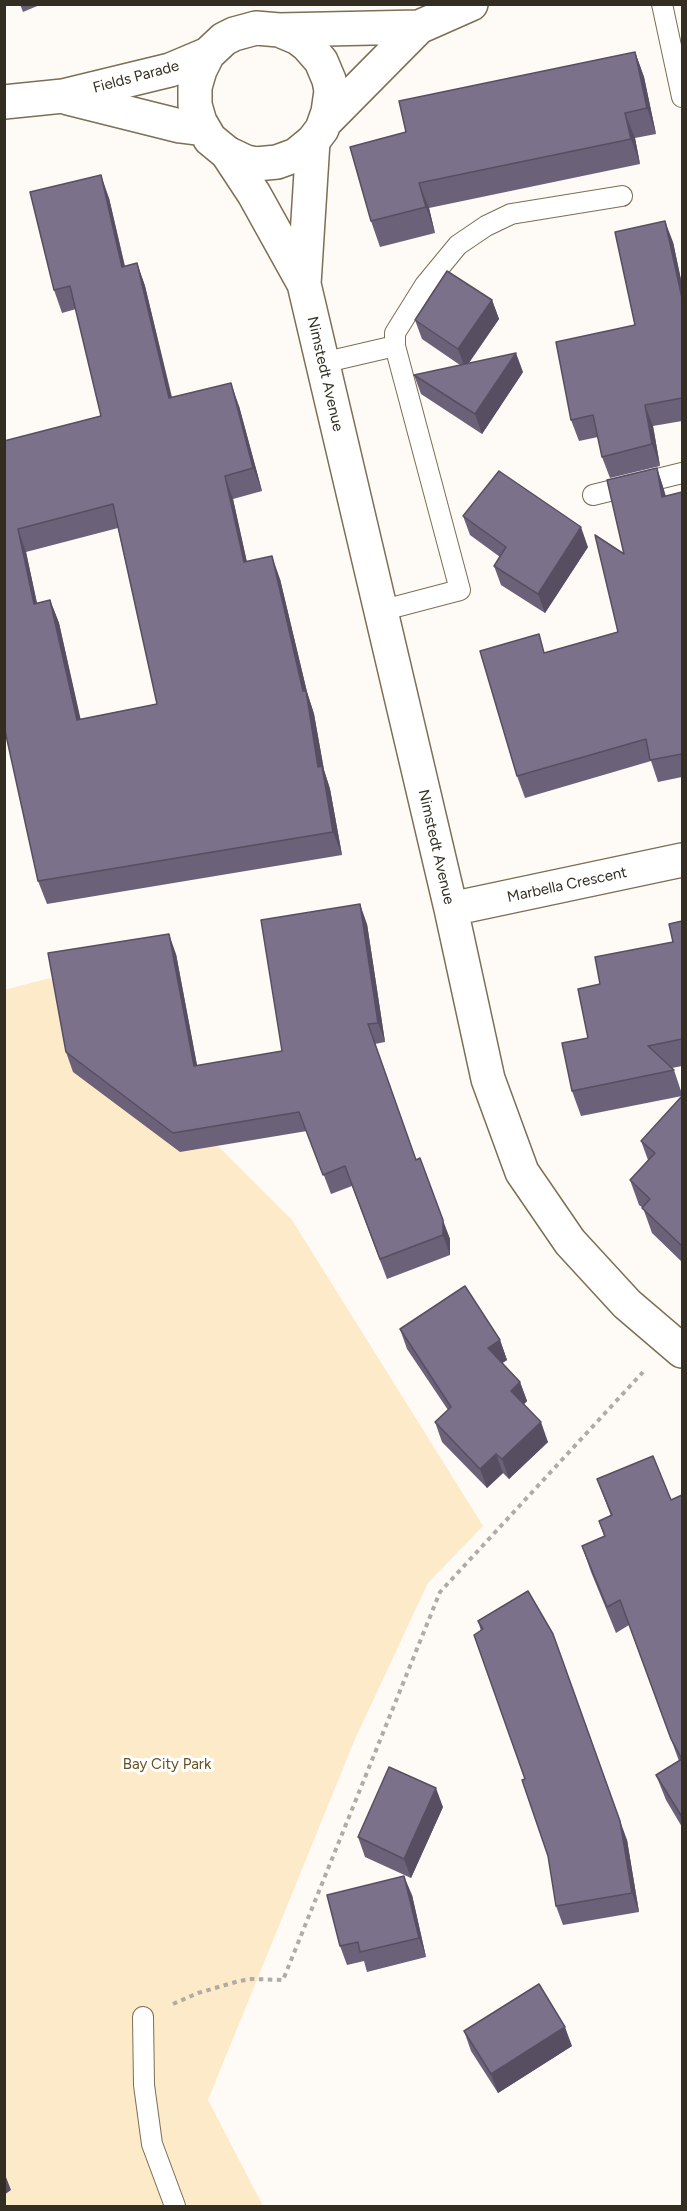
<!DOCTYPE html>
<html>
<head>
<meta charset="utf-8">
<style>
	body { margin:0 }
	#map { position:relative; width:687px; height:2211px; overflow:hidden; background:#fefaf5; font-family:Figtree,sans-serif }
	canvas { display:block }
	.frame { position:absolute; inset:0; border:6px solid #332d22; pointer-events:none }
</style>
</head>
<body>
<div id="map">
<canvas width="687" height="2211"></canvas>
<div class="frame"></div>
</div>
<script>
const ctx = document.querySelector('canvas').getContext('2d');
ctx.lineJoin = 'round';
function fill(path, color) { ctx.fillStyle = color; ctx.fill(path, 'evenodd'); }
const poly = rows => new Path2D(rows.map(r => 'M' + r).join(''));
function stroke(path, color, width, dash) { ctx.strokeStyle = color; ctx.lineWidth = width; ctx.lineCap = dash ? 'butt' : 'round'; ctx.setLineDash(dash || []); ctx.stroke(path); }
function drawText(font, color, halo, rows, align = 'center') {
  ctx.font = font + ' Figtree,sans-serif'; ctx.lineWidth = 6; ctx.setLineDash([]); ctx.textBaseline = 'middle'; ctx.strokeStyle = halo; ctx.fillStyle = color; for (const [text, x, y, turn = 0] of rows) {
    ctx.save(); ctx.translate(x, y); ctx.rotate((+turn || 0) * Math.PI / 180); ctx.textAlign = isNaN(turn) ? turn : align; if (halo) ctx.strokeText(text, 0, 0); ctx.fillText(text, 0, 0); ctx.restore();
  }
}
fill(poly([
	[50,978,292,1220,483,1526,428,1583,355,1739,208,2100,263,2206,5,2206,4,990]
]), '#fdeac9');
const service = poly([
	[662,4,682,97],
	[322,363,395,346],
	[593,495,682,473],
	[380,611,460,590,395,346,395,333,425,285,458,245,486,226,511,214,622,196],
	[143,2017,144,2085,152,2144,175,2206]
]);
const minor = poly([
	[227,153,254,194,304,284,451,909,488,1079,522,1172,570,1242,627,1304,682,1351],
	[304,284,313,141],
	[451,909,682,860]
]);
const tertiary = poly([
	[279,30,298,38,307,45,321,61,329,80,331,91,328,112,322,129,313,141,296,155,277,162,256,164,246,162,227,153,210,139,200,122,195,105,195,87,200,70,208,54,224,39,234,34,256,28,279,30,419,27],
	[68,98,180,126,204,129],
	[4,102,63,96,170,70,208,54],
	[325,122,419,27,471,4]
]);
stroke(service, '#7d6e55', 22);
stroke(minor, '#7d6e55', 36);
stroke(tertiary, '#7d6e55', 36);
stroke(poly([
	[173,2004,198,1993,239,1981,252,1979,283,1980,440,1592,643,1372]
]), '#b0aba4', 4, [4.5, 4.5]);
stroke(service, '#fff', 20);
stroke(minor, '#fff', 33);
stroke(tertiary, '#fff', 33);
fill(poly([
	[20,4,42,4,23,12],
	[635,52,644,77,656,134,635,138,640,164,429,208,435,233,380,247,371,221,406,132],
	[109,198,125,266,137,263,145,286,172,397,239,406,262,491,233,499,247,562,280,579,307,692,314,714,324,770,330,789,342,855,47,904,38,881,4,441,101,416,76,309,62,313,54,290],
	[118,528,157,704,80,719,59,623,50,600,37,603,26,552],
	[673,242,682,284,682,421,653,426,660,466,610,478,602,457,598,437,579,441,571,420,635,325],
	[492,300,499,319,469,363,523,372,482,434,421,394,414,375,460,365,422,339,415,320],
	[657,468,664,490,666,496,682,492,682,777,658,782,651,761,525,798,517,776,545,653,618,632,624,554],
	[463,516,588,547,545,613,501,585,494,566,500,557,470,535],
	[682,921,682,1066,672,1068,674,1070,682,1094,682,1262,652,1233,643,1208,639,1205,630,1180,648,1160,641,1141,682,1096,581,1116,572,1091,588,1038,600,984,673,942],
	[367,924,385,1042,375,1044,416,1160,450,1239,450,1255,387,1279,352,1186,331,1194,307,1131,180,1152,73,1072,66,1052,176,954,197,1066,282,1051],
	[400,1329,500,1340,507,1360,502,1363,520,1382,527,1401,524,1404,548,1442,509,1479,503,1473,487,1488,442,1442,435,1422,448,1410,407,1349],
	[597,1479,671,1500,682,1495,682,1827,666,1800,656,1775,679,1761,629,1625,616,1633,591,1572,582,1546,604,1536,599,1521,611,1516],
	[478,1621,627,1840,639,1912,563,1925,556,1906,548,1856],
	[443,1807,411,1878,365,1857,358,1837],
	[412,1895,426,1957,367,1972,364,1961,347,1965,340,1946],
	[464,2031,572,2046,498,2093,471,2051]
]), '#6b6178');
fill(poly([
	[635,52,644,77,656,134,647,108],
	[625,113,635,138,640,164,631,139],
	[101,175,109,198,130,290,122,267],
	[419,183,429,208,435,233,426,207],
	[665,221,673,242,682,285,682,298],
	[137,263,145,286,177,421,169,398],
	[492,300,499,319,465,368,458,349],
	[516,353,523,372,482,434,475,414],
	[231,383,239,406,262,491,253,468],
	[645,405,653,426,660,466,652,444],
	[657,468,664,490,669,518,662,497],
	[225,476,233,499,252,586,244,562],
	[581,527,588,547,545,613,538,594],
	[18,529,26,552,42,627,34,604],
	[272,556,280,579,307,692,314,714,324,770,330,789,342,855,333,832,318,767,303,691],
	[50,600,59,623,86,743,77,720],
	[360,904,367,924,385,1042,378,1023],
	[169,934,176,954,201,1086,194,1066],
	[443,1220,450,1239,450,1255,443,1235],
	[500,1340,507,1360,495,1368,488,1348],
	[520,1382,527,1401,518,1410,511,1391],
	[541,1422,548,1442,509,1479,502,1459],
	[496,1454,503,1473,487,1488,480,1469],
	[553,1634,627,1840,639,1912,632,1893],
	[436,1788,443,1807,411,1878,404,1859],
	[404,1876,412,1895,426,1957,419,1938],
	[565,2027,572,2046,498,2093,491,2074],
	[4,2172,11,2190,4,2195]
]), '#574f61');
const building = poly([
	[635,52,647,108,625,113,631,139,419,183,426,207,371,221,350,147,406,132,399,101,635,52],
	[101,175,122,267,137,263,169,398,231,383,253,468,225,476,244,562,272,556,303,691,306,691,318,767,322,766,333,832,38,881,4,726,4,441,101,416,70,286,54,290,30,192,101,175],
	[113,504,157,704,77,720,50,600,34,604,18,529,113,504],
	[665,221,682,298,682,398,645,405,652,444,602,457,593,415,571,420,556,342,635,325,615,232,665,221],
	[447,271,492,300,458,349,415,320,447,271],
	[516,353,475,414,414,375,516,353],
	[657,468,662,497,682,492,682,754,650,760,646,739,517,776,480,651,539,634,544,653,618,632,595,535,624,554,607,480,657,468],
	[499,471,581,527,538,594,494,566,506,547,463,516,499,471],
	[360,904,378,1023,368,1024,416,1160,420,1158,443,1220,443,1235,380,1259,345,1166,323,1175,299,1112,173,1133,66,1052,48,953,169,934,194,1066,282,1051,261,920,360,904],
	[682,921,682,1039,648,1046,674,1070,572,1091,562,1043,588,1038,578,989,600,984,595,957,673,942,669,924,682,921],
	[682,1096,682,1246,642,1208,650,1199,630,1180,655,1153,641,1141,682,1096],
	[465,1286,500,1340,488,1348,520,1382,511,1391,541,1422,502,1459,496,1454,480,1469,435,1422,451,1407,400,1329,465,1286],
	[653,1456,671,1500,682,1495,682,1817,656,1775,682,1759,671,1739,620,1600,607,1607,582,1546,605,1536,599,1521,612,1515,597,1479,653,1456],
	[528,1591,553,1634,620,1821,632,1893,556,1906,548,1856,522,1780,525,1779,474,1635,483,1629,478,1621,528,1591],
	[389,1767,436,1788,404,1859,358,1837,389,1767],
	[404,1876,419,1938,360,1952,358,1942,340,1946,327,1895,404,1876],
	[539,1984,565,2027,491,2074,464,2031,539,1984]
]);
fill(building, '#7c718b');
stroke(building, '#574f61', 1.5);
drawText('15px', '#332d22', '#fff', [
	["Fields Parade",136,77,-15],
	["Nimstedt Avenue",325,374,77],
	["Nimstedt Avenue",436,847,77],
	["Marbella Crescent",567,885,-12]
]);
drawText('15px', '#695021', '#fff', [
	["Bay City Park",167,1765]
]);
</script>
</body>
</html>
